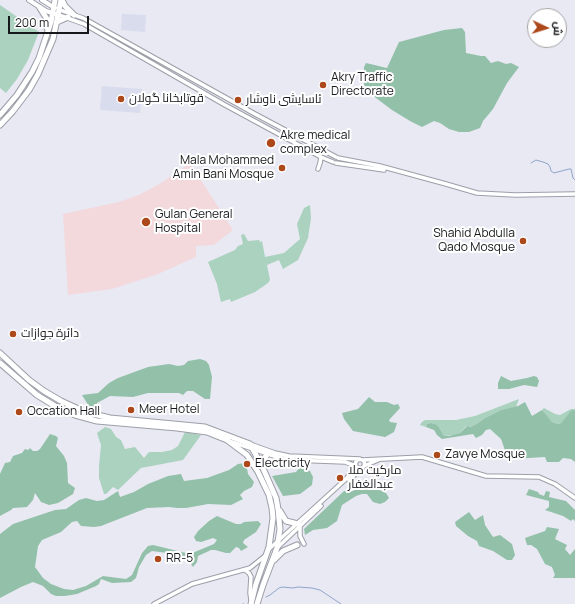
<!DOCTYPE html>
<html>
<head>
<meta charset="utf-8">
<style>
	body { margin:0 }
	#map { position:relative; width:575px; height:604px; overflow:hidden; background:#e8e9f3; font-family:Manrope,Cairo,sans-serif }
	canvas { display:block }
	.north { position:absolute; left:527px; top:8px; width:40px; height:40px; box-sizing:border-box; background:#fff; border:1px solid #a2a3a4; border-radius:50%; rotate:94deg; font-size:11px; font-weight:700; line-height:16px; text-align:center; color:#17181b }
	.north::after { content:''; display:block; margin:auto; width:14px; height:18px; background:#ad481a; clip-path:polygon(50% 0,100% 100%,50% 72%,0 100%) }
	.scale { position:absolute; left:8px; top:16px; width:81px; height:18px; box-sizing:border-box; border:2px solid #17181b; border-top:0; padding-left:5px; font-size:12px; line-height:14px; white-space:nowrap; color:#17181b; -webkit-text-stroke:3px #fff; paint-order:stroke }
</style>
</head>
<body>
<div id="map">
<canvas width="575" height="604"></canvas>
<div class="north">ش</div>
<div class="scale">200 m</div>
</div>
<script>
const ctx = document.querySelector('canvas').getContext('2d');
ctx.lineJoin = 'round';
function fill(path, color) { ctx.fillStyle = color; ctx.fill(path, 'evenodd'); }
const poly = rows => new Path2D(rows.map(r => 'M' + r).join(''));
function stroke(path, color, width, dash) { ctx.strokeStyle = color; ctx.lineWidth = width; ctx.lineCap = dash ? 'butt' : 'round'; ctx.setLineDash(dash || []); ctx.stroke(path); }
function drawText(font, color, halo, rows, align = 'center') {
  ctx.font = font + ' Manrope,Cairo,sans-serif'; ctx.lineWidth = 4; ctx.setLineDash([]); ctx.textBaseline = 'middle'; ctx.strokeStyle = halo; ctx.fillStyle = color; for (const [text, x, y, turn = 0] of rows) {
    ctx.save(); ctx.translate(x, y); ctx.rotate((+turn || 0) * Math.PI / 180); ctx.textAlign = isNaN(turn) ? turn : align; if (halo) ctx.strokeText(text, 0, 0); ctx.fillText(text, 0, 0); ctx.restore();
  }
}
fill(poly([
	[122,14,146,15,145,32,121,30],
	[102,86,142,89,140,113,100,110]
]), '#d9dced');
fill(poly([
	[190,163,233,230,214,245,196,246,196,257,158,274,112,289,68,295,63,214,119,202,139,195,161,183]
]), '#f3d9dc');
fill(poly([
	[0,5,39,32,28,60,17,79,6,93,0,88],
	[310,205,311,218,308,238,298,260,283,269,279,260,267,265,270,280,268,283,255,292,231,302,230,299,221,302,217,284,208,262,235,250,238,246,243,244,241,235,244,234,248,241,259,240,260,242,262,241,265,257,284,253,300,239,297,224,304,208],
	[519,399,516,407,501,410,485,418,478,423,471,427,466,426,460,433,454,435,444,436,439,427,432,423,427,424,426,427,420,425,422,422,425,420,456,420,475,416],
	[544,408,555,414,560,415,571,409,575,409,575,411,572,411,561,423,558,424,552,422,547,417,542,410],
	[105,427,111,429,116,437,121,440,125,449,135,447,144,458,149,452,162,452,172,450,178,446,185,432,201,435,183,460,141,468,118,490,113,487,106,494,104,494,99,478,99,466,101,445,97,433]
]), '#aad2be');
fill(poly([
	[462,28,465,32,466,53,481,56,485,56,491,63,498,61,506,64,511,63,519,67,507,83,493,109,483,121,480,128,469,132,459,132,449,129,440,123,434,121,422,127,410,121,392,110,376,98,364,85,364,67,366,63,387,68,399,42,444,30],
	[200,359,206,361,209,365,212,377,210,399,205,399,193,391,187,391,183,395,179,393,148,393,133,397,110,396,97,403,95,410,90,408,82,395,98,393,109,383,118,378,148,367,169,364,178,366,184,365,188,361],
	[501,376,511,381,527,378,534,376,537,377,539,381,537,387,524,385,509,389,498,389,498,383],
	[369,397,375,402,387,402,394,405,398,404,400,408,389,420,390,422,397,423,394,432,385,437,353,431,344,419,342,413,358,409],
	[525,402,532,416,542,410,552,422,558,424,561,423,572,410,575,411,575,462,571,459,563,458,559,462,547,462,545,457,512,459,511,456,506,453,501,439,490,429,486,430,482,435,476,438,473,434,442,439,437,435,434,430,426,427,427,424,431,423,435,424,439,427,444,436,449,436,460,433,467,426,471,427,478,423,485,418,501,410,518,406],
	[50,434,56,436,58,438,56,446,64,456,67,463,68,483,75,488,73,494,58,503,49,505,41,502,35,493,33,500,27,507,13,508,11,510,0,516,0,474,5,463,10,462,13,456,22,453,25,449,28,450,30,448,33,451,37,451,40,449],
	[246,463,248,474,254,482,252,487,244,491,240,495,243,499,231,505,208,504,186,508,177,508,169,507,147,508,101,526,94,527,81,526,77,521,72,522,61,532,42,540,38,546,35,567,43,578,51,584,64,589,73,590,86,586,103,576,126,579,132,575,142,553,148,546,153,545,190,554,214,544,217,540,213,538,201,542,196,541,194,537,198,531,209,521,217,516,236,524,241,524,244,522,258,521,261,524,256,532,244,540,243,543,248,547,241,551,239,548,236,547,230,553,226,553,215,550,211,550,198,556,197,562,193,567,191,564,194,561,193,558,185,557,183,559,181,559,179,555,175,554,152,551,146,555,139,567,136,578,131,582,112,583,101,579,99,584,96,586,77,594,65,596,56,596,51,594,43,586,33,582,21,587,0,598,0,534,13,524,55,510,66,509,79,500,86,498,97,501,104,500,118,491,120,497,134,492,148,484,168,476,181,474,184,481,207,478,229,470,238,464],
	[300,467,310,471,313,477,312,485,300,494,283,496,272,476,296,472],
	[361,486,373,487,386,493,389,498,385,502,380,504,373,502,367,494,362,494,356,496,342,505,337,521,327,528,313,530,305,535,304,529,344,491,353,491],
	[529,489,538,492,539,494,544,496,546,491,550,492,549,497,566,501,575,510,575,521,573,519,571,521,563,516,545,510,549,507,549,501,526,495],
	[469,512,475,520,483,515,485,525,493,537,500,535,512,544,515,555,512,560,507,560,493,551,479,546,477,541,468,536,456,526,455,522],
	[547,527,559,529,555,539,567,545,565,549,570,555,575,549,575,578,553,578,555,575,552,567,545,564,537,549,531,545,527,545,525,538,545,531]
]), '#93c0a9');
stroke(poly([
	[531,163,536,160,543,162,548,164,550,167,551,171,554,173,569,169,571,169,573,178,575,180],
	[266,597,270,595,279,588,282,587,293,588,298,587,312,588,320,590,341,604],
	[243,604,244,604]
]), '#8fa4c9', 1);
const tertiary = poly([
	[60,10,83,18,255,114,336,157],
	[59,15,84,24,225,105,321,157,333,162],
	[338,158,380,166,446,184,477,193,515,195,575,194],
	[336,163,384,170],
	[318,169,320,163,321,157],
	[232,442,280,458,292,460,345,462,356,466,346,479,268,550],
	[250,444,275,453,289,456,360,459],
	'355.5 464a4.5 4.5 0 1 1 9 0a4.5 4.5 0 1 1-9 0Z',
	[363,460,422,457,486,476,539,477,555,484,575,498],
	[364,466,378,460],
	[349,480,362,468],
	[300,527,300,536,304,544],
	[277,548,321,506],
	[245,570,249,573,251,577,250,593,251,600],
	[154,604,192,584,250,568,265,556]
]);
const secondary = poly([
	[29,0,46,11,59,15],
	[42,0,55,8]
]);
const trunk = poly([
	[62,0,65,6,74,15],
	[40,8,47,19,47,28],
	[57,22,68,17],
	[0,115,17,95,32,72,39,58,51,22,55,0],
	[0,125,13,111,29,90,38,74,53,39,61,0],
	[0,353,29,380,44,391,61,401,85,412,110,418,205,427,250,444,262,466,276,498,278,509,280,529,277,548,263,585,257,604],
	[0,363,37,395,55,406,75,415,97,421,177,428,207,432,227,440,247,455,258,472,269,495,272,508,273,518,269,547,256,584,251,604],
	[262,466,264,458,267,455],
	[280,511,286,521,298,524],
	[274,560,283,551,297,545]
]);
stroke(tertiary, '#9d9fa8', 5.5);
stroke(secondary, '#9d9fa8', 6);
stroke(trunk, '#9d9fa8', 7);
stroke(tertiary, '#fff', 3.5);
stroke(secondary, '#fff', 4);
stroke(trunk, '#fff', 5);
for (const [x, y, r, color] of [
	[323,85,4,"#ad481a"],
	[121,99,4,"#ad481a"],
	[238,100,4,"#ad481a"],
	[271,143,5,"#ad481a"],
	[282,168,4,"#ad481a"],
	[146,222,5,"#ad481a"],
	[523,241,4,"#ad481a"],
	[13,334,4,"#ad481a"],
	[131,410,4,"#ad481a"],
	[19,412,4,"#ad481a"],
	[437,455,4,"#ad481a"],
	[247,464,4,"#ad481a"],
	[340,478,4,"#ad481a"],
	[158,559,4,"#ad481a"]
]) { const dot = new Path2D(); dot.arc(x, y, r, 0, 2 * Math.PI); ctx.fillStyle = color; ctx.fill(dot); stroke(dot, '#fff', 1.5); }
drawText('12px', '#17181b', '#fff', [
	["Akry Traffic",331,78],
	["Directorate",331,92],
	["قوتابخانا گولان",129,99],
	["ئاسايشى ناوشار",246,100],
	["Akre medical",280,136],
	["complex",280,150],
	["Mala Mohammed",274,161,"right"],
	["Amin Bani Mosque",274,175,"right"],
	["Gulan General",155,215],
	["Hospital",155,229],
	["Shahid Abdulla",515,234,"right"],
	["Qado Mosque",515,248,"right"],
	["دائرة جوازات",21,334],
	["Meer Hotel",139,410],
	["Occation Hall",27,412],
	["Zavye Mosque",445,455],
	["Electricity",255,464],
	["ماركيت ملا",348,471],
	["عبدالغفار",348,485],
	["RR-5",166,559]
], 'left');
</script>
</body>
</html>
